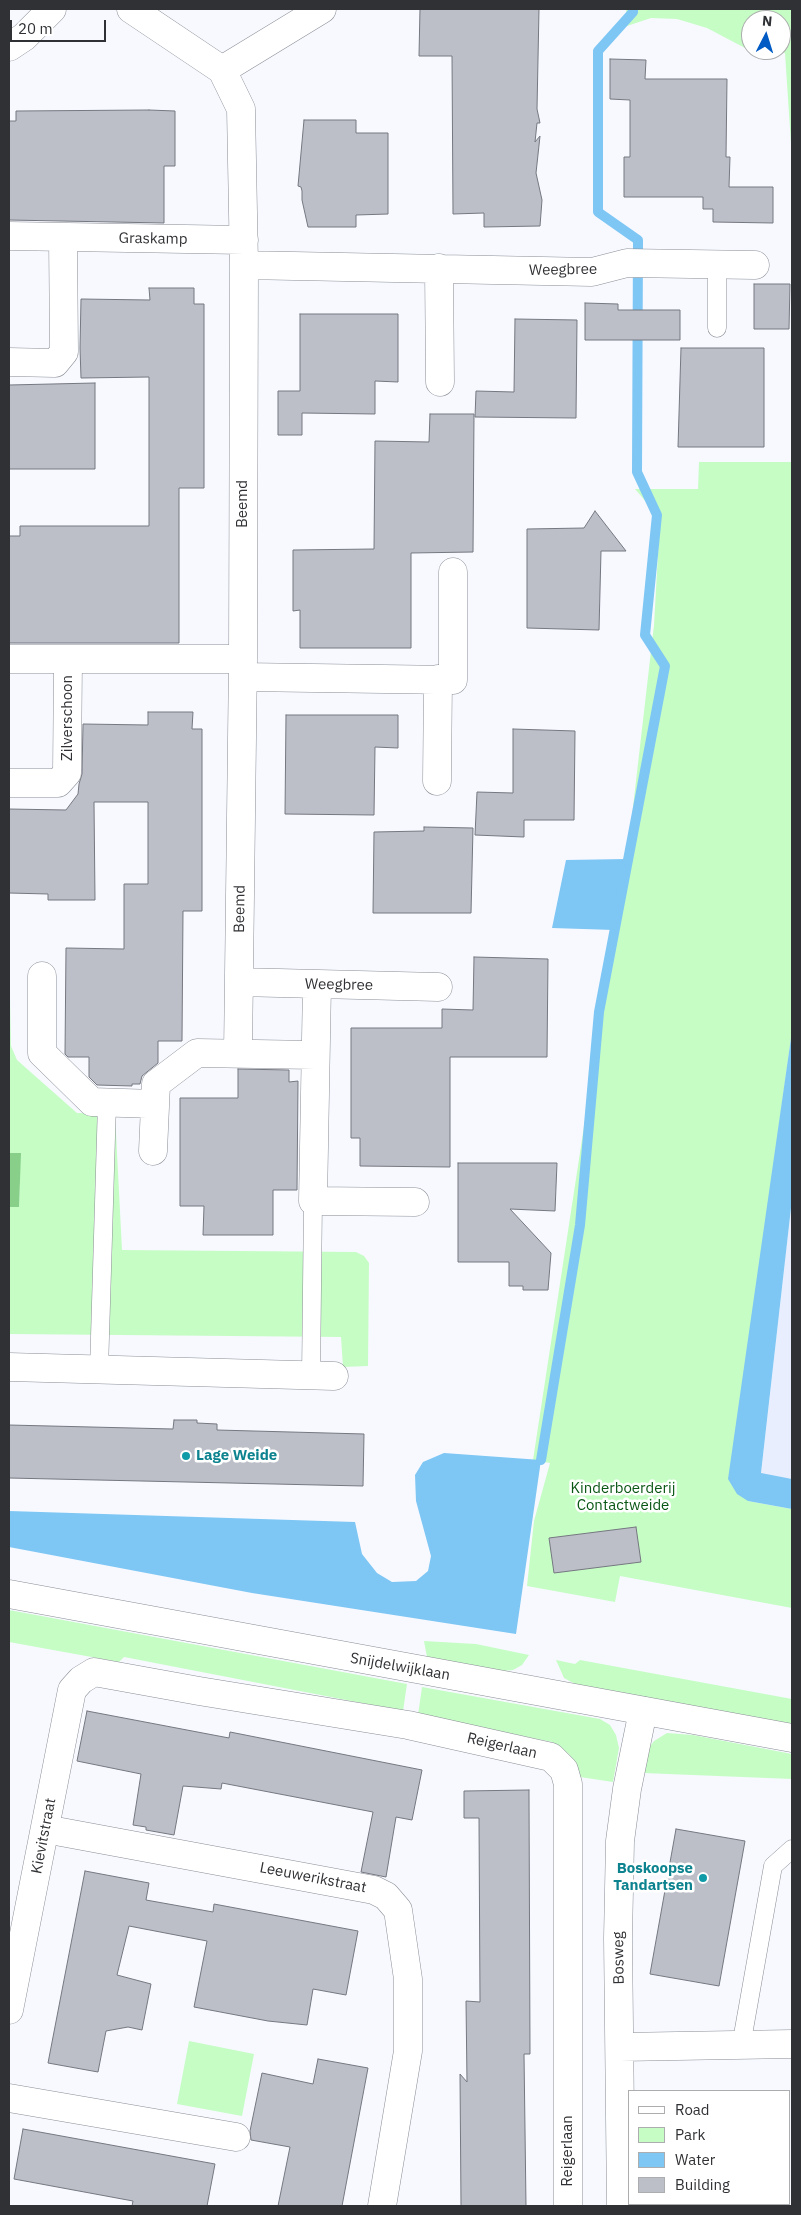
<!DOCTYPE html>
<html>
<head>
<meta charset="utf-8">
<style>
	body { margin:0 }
	#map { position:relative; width:801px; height:2215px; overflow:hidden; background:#f7f9ff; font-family:"IBM Plex Sans",sans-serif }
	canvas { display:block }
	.frame { position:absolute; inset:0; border:10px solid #303134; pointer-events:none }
	.legend { position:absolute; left:628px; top:2090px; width:162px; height:115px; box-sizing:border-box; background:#fff; border:1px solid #acadae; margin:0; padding:6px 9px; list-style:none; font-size:15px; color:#303134 }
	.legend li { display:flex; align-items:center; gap:10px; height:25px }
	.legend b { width:25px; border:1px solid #acadae }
	.north { position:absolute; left:741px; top:10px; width:50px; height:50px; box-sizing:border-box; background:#fff; border:1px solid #acadae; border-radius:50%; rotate:5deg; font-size:14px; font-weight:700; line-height:20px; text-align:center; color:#303134 }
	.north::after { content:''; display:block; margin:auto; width:18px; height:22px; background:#005bc4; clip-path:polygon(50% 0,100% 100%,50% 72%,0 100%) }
	.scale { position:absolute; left:10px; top:20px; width:96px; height:22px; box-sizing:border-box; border:2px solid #303134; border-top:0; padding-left:6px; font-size:15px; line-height:18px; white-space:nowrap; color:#303134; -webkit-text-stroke:4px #fff; paint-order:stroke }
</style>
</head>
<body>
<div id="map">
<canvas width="801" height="2215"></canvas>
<div class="frame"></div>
<ul class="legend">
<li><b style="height:6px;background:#fff"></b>Road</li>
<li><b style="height:14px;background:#c6fdc5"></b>Park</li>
<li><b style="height:14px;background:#7ec6f4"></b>Water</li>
<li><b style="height:14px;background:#bcbfc8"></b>Building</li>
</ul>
<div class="north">N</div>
<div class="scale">20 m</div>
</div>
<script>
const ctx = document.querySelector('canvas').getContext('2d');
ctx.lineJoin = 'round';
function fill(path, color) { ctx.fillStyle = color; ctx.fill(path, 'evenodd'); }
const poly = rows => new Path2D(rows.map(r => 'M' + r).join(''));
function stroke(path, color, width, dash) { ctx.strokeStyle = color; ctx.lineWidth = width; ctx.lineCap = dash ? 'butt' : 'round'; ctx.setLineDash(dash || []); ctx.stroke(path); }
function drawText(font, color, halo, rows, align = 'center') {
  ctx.font = font + ' "IBM Plex Sans",sans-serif'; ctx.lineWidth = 5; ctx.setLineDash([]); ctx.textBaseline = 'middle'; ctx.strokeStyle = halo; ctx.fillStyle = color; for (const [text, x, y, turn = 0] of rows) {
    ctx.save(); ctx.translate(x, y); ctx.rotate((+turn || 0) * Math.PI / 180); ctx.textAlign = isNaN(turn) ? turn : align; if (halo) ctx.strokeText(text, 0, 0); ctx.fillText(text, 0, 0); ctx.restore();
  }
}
fill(poly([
	[792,1199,792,1479,761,1474]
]), '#e8eefe');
fill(poly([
	[626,9,792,9,792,159,785,53,762,50,781,50,781,20,751,20,751,49,745,48,707,28,677,19,651,18,627,26],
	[699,462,792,462,792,1031,763,1242,748,1501,792,1509,792,1608,620,1576,615,1602,527,1586,534,1521,550,1463,533,1460,614,930,627,859,654,625,660,518,635,489,698,489],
	[9,947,11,1046,17,1060,77,1113,115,1114,122,1250,356,1252,364,1256,369,1263,368,1366,343,1367,341,1337,9,1334,9,1207,19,1207,20,1153,9,1153],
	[9,1610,407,1684,403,1711,124,1657,119,1662,9,1642],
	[424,1641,476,1644,529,1655,522,1665,513,1670,503,1671,427,1657],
	[556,1660,575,1664,580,1660,792,1699,792,1724,575,1684,564,1678],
	[422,1687,600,1719,610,1725,616,1735,619,1748,613,1782,580,1777,569,1754,552,1742,418,1715],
	[667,1733,693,1735,792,1754,792,1779,643,1773,647,1750,654,1741],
	[189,2041,254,2054,242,2116,177,2104]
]), '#c6fdc5');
fill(poly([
	[9,1153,21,1153,19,1207,9,1207]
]), '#88cf89');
fill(poly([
	[627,859,614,930,552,928,566,860],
	[792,1031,792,1199,761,1473,792,1479,792,1509,748,1501,737,1494,728,1479],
	[444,1453,541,1460,516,1634,252,1593,9,1547,9,1511,355,1522,362,1554,377,1573,392,1582,416,1581,428,1571,431,1556,416,1501,415,1475,423,1462]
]), '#7ec6f4');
stroke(poly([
	[541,1460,580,1225,599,1012,665,666,645,635,657,515,637,472,638,240,598,212,598,51,633,12,633,9]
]), '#7ec6f4', 10);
const building = poly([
	[420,9,539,9,537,109,540,123,537,123,535,142,540,136,536,173,542,200,540,226,484,227,484,213,453,214,452,56,419,56,420,9],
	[610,59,646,60,645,79,727,79,726,157,730,157,729,187,773,187,773,223,713,222,713,209,703,209,703,197,624,197,624,157,630,157,630,100,610,99,610,59],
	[149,110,175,111,175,166,164,166,164,223,9,220,9,121,16,121,16,111,149,110],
	[304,120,356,120,356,133,388,133,388,214,356,215,356,227,308,227,302,200,302,191,301,187,298,186,304,120],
	[754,284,790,284,789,329,754,329,754,284],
	[149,288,194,288,194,304,204,304,204,488,179,488,179,643,9,643,9,536,20,536,20,526,149,526,149,377,81,378,80,348,81,299,150,300,149,288],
	[585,303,618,304,618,310,680,310,680,340,585,340,585,303],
	[300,314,398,314,398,382,375,381,375,414,302,413,302,435,278,435,278,391,300,391,300,314],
	[515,319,577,320,576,418,475,417,476,391,514,392,515,319],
	[681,348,764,348,764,447,678,447,681,348],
	[95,383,95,469,9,469,9,385,95,383],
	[430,414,474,414,473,552,411,553,411,648,300,648,300,610,293,611,293,550,374,549,375,441,429,442,430,414],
	[595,511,626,551,601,551,599,630,527,628,527,529,584,528,595,511],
	[148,712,193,712,192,729,202,729,202,911,183,911,182,1041,158,1041,158,1063,142,1076,140,1084,132,1084,132,1086,97,1085,89,1077,89,1057,68,1057,65,1054,66,948,124,949,124,884,148,884,148,802,94,802,95,900,48,900,48,894,9,893,9,809,66,810,78,794,79,784,82,774,83,724,148,725,148,712],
	[286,715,398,715,398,748,375,747,374,815,285,814,286,715],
	[513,729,575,731,574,820,524,820,524,837,475,835,477,792,513,793,513,729],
	[424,827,473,828,471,913,373,913,374,832,424,831,424,827],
	[474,957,548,959,547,1057,450,1057,450,1167,360,1166,360,1138,351,1138,351,1028,442,1028,442,1009,473,1010,474,957],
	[238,1069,289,1070,289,1082,298,1081,297,1190,273,1190,273,1235,203,1235,204,1206,180,1206,180,1098,238,1098,238,1069],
	[458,1163,557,1163,555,1211,510,1209,551,1253,548,1290,523,1290,523,1286,509,1286,509,1262,458,1262,458,1163],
	[174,1420,197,1420,197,1423,217,1424,217,1430,364,1434,363,1486,9,1478,9,1425,173,1429,174,1420],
	[636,1527,641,1562,554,1573,549,1538,636,1527],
	[87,1711,229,1738,230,1732,422,1770,412,1820,396,1817,386,1877,361,1872,373,1812,316,1801,222,1783,221,1789,183,1786,174,1835,146,1830,146,1827,133,1825,141,1774,77,1761,87,1711],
	[529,1790,530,2054,524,2054,526,2206,461,2206,460,2074,467,2082,466,2001,480,2002,479,1818,464,1818,464,1791,529,1790],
	[676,1829,745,1841,719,1986,650,1974,676,1829],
	[85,1871,149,1883,146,1900,213,1912,214,1904,358,1931,346,1995,313,1989,307,2025,268,2021,194,2007,207,1941,129,1926,117,1975,151,1984,142,2030,128,2027,106,2031,98,2072,48,2063,85,1871],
	[318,2059,368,2068,342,2206,278,2206,290,2147,251,2140,250,2131,262,2073,313,2084,318,2059],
	[23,2129,215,2164,207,2206,132,2206,133,2201,14,2179,23,2129]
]);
fill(building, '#bcbfc8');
stroke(building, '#767881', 1);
const lane = poly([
	[717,265,717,328],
	[99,1370,107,1103],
	[311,1375,313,1201],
	[741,2046,773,1866,792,1849]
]);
const street = poly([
	[131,9,222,70,241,109,244,265,243,659,238,1053],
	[222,70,322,9],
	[9,236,244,240],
	[244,265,592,272,627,263,755,265],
	[439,268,440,382],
	[9,362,55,363,64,352,63,237],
	[9,659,243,659],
	[243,677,453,680,453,572],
	[437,781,438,679],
	[9,783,58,783,67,773,68,659],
	[42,976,42,1053,92,1102,155,1104],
	[239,982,438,987],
	[317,985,313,1201,415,1202],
	[153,1151,156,1084,197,1053,315,1055],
	[9,1367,334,1376],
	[45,1829,374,1890,386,1896,398,1910,408,1979,408,2051,382,2206],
	[9,2010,72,1690,81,1680,94,1672,199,1691,408,1725,551,1757,564,1770,568,1784,568,2206],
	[620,2047,792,2044],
	[9,2098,236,2137],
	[621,2206,618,1938,620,1841,627,1789,643,1711]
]);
const secondary = poly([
	[9,47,24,37,52,9],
	[9,1594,792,1738]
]);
stroke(lane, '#8b8e96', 19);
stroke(street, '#8b8e96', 29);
stroke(secondary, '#8b8e96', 29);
stroke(lane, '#fff', 18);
stroke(street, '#fff', 28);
stroke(secondary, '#fff', 28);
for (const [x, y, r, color] of [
	[186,1456,5,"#0f9aa8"],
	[703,1878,5,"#0f9aa8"]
]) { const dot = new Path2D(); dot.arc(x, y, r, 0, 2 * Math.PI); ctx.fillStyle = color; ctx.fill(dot); stroke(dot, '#fff', 2); }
drawText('15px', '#303134', '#fff', [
	["Graskamp",153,239,1],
	["Weegbree",563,270,-1],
	["Beemd",243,504,-90],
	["Zilverschoon",68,718,-90],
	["Beemd",240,909,-89],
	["Weegbree",339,985,1],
	["Snijdelwijklaan",400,1667,10],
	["Reigerlaan",502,1746,13],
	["Kievitstraat",44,1836,-79],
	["Leeuwerikstraat",313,1878,11],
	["Bosweg",619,1958,-91],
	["Reigerlaan",568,2151,-90]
]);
drawText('bold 15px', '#0d838f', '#fff', [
	["Lage Weide",196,1456],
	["Boskoopse",693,1869,"right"],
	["Tandartsen",693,1886,"right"]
], 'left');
drawText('15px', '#0a5715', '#fff', [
	["Kinderboerderij",623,1489],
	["Contactweide",623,1506]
]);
</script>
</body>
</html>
